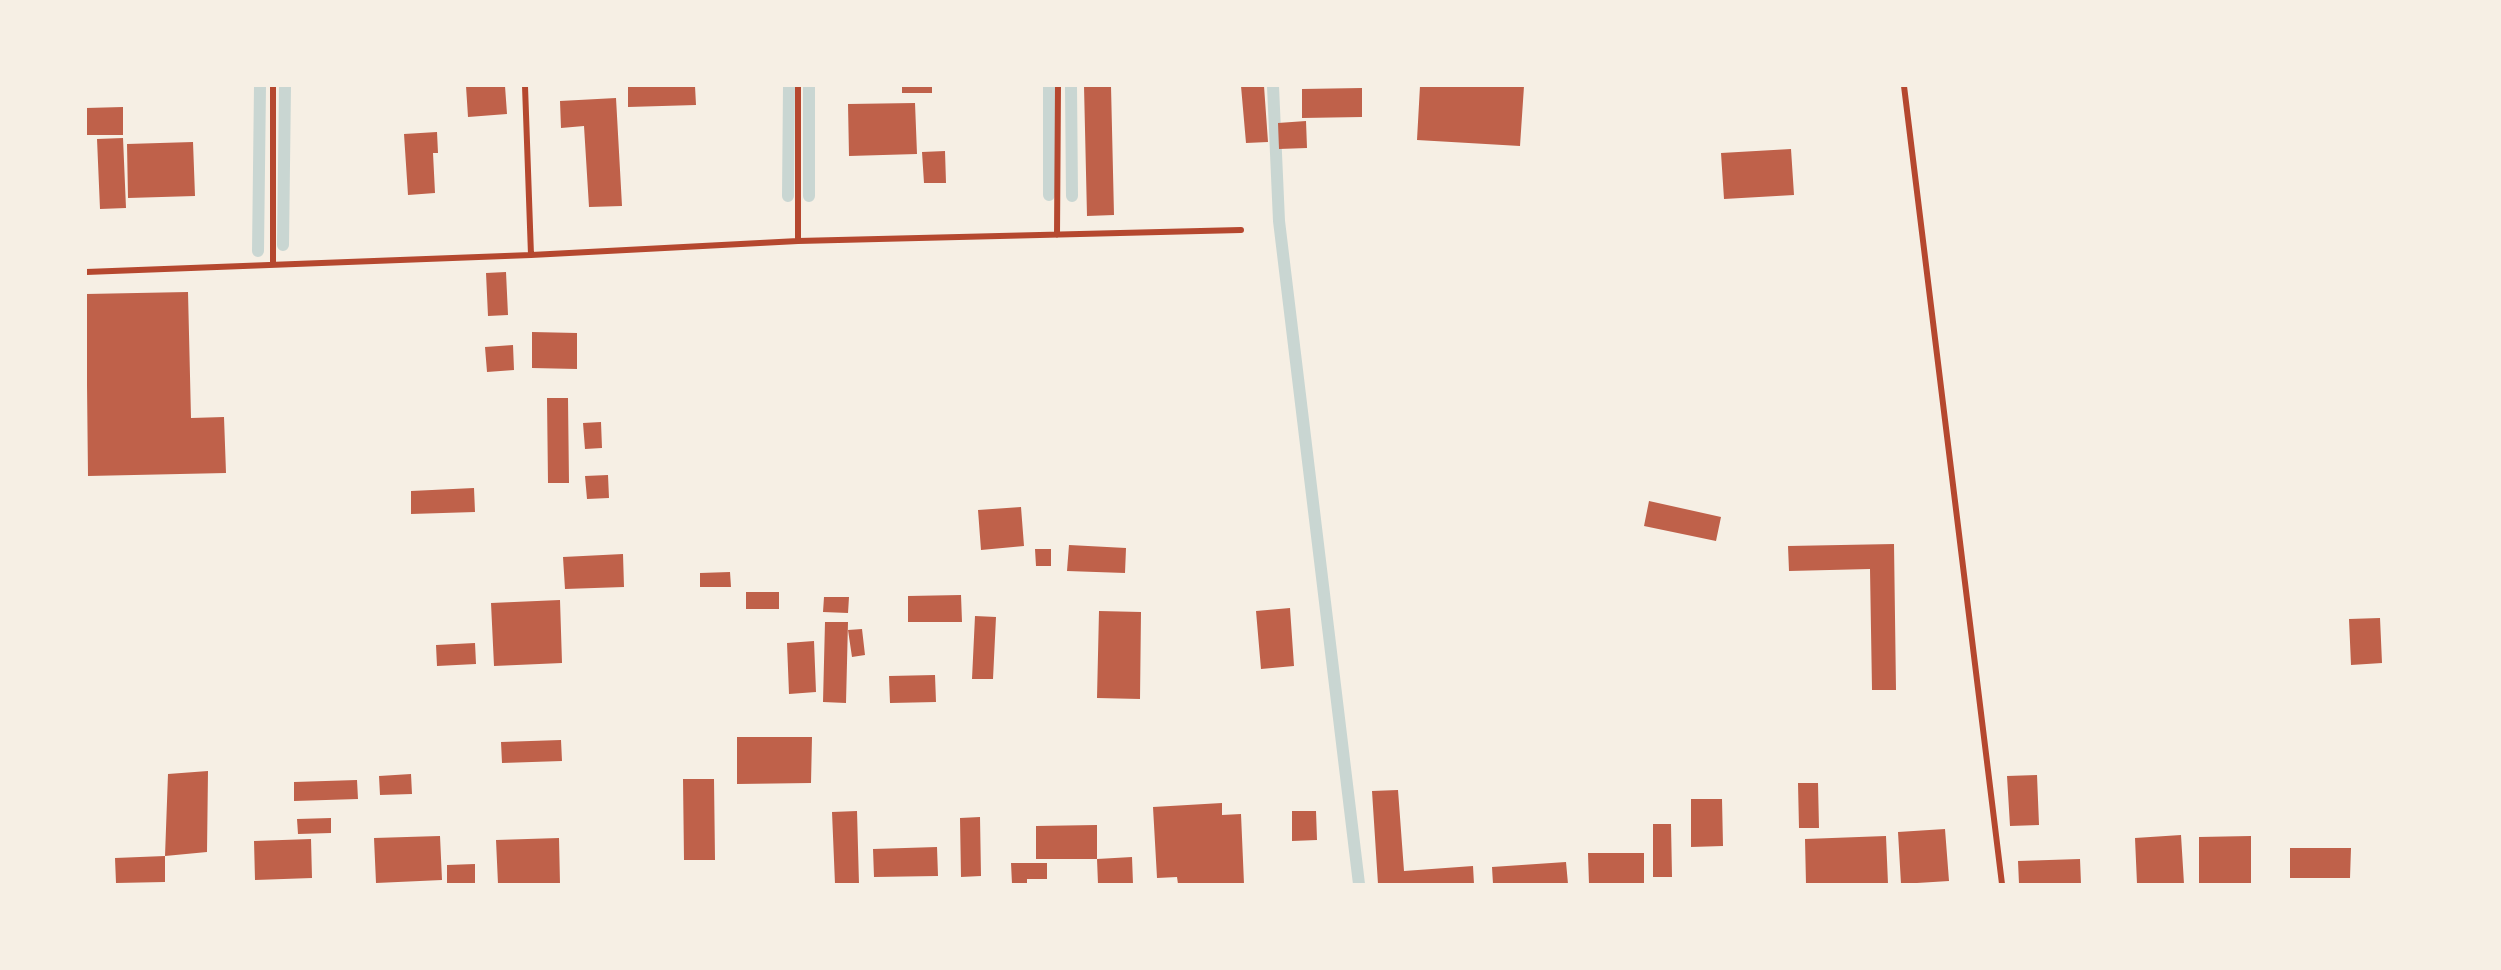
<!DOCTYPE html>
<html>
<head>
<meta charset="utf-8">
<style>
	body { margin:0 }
	#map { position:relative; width:2501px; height:970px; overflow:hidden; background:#f6efe4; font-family:"Libre Baskerville",serif }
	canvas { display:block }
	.frame { position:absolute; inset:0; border:87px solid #f6efe4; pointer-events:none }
</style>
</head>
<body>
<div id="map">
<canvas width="2501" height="970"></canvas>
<div class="frame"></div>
</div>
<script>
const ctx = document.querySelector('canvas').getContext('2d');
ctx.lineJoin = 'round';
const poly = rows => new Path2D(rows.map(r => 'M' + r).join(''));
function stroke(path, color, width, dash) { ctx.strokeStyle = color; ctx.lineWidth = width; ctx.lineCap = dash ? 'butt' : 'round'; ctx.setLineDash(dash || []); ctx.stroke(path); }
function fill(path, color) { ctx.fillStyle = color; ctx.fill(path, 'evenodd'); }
stroke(poly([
	[809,86,809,196],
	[1049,86,1049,195],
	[1071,86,1072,196],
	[1273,86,1279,221,1359,884],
	[788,196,789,86],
	[283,245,285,86],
	[258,251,260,86]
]), '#c9d6d2', 12);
fill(poly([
	[466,86,505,86,507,114,468,117],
	[628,86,695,86,696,105,628,107],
	[902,86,932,86,932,93,902,93],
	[1084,86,1111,86,1114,215,1087,216],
	[1241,86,1264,86,1268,142,1246,143],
	[1420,86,1524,86,1520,146,1417,140],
	[1362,88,1362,117,1302,118,1302,89],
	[616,98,622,206,589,207,584,126,561,128,560,101],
	[915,103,917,154,849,156,848,104],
	[123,107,123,135,86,135,86,108],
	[1306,121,1307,148,1279,149,1278,123],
	[437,132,438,153,433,153,435,193,408,195,404,134],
	[123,138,126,208,100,209,97,139],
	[193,142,195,196,128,198,127,144],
	[1791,149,1794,195,1724,199,1721,153],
	[945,151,946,183,924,183,922,152],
	[506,272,508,315,488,316,486,273],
	[188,292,191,418,224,417,226,473,88,476,86,294],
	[532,332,577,333,577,369,532,368],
	[513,345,514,370,487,372,485,347],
	[547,398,568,398,569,483,548,483],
	[601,422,602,448,585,449,583,423],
	[608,475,609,498,587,499,585,476],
	[474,488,475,512,411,514,411,491],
	[1649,501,1721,517,1716,541,1644,526],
	[1021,507,1024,546,981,550,978,510],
	[1894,544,1896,690,1872,690,1870,569,1789,571,1788,546],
	[1069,545,1126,548,1125,573,1067,571],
	[1035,549,1051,549,1051,566,1036,566],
	[623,554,624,587,565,589,563,557],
	[730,572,731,587,700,587,700,573],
	[746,592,779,592,779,609,746,609],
	[961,595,962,622,908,622,908,596],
	[824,597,849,597,848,613,823,612],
	[560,600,562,663,494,666,491,603],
	[1290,608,1294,666,1261,669,1256,611],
	[1099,611,1141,612,1140,699,1097,698],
	[975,616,996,617,993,679,972,679],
	[2380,618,2382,663,2351,665,2349,619],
	[825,622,848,622,846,703,823,702],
	[862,629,865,655,852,657,848,630],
	[814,641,816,692,789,694,787,643],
	[475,643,476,664,437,666,436,645],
	[935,675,936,702,890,703,889,676],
	[737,737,812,737,811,783,737,784],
	[561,740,562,761,502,763,501,742],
	[208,771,207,852,165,856,168,774],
	[411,774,412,794,380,795,379,776],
	[2037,775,2039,825,2010,826,2007,776],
	[683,779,714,779,715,860,684,860],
	[357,780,358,799,294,801,294,782],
	[1798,783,1818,783,1819,828,1799,828],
	[1398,790,1404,871,1473,866,1474,884,1378,884,1372,791],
	[1691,799,1722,799,1723,846,1691,847],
	[1222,803,1222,815,1241,814,1244,884,1178,884,1177,877,1157,878,1153,807],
	[857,811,859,884,835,884,832,812],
	[1292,811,1316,811,1317,840,1292,841],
	[980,817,981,876,961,877,960,818],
	[331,818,331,833,298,834,297,819],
	[1653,824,1671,824,1672,877,1653,877],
	[1097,825,1097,859,1036,859,1036,826],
	[1945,829,1949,881,1901,884,1898,832],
	[2181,835,2184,884,2137,884,2135,838],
	[440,836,442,880,376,883,374,838],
	[1886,836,1888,884,1806,884,1805,839],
	[2251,836,2251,884,2199,884,2199,837],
	[559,838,560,884,498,884,496,840],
	[311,839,312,878,255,880,254,841],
	[937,847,938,876,874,877,873,849],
	[2290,848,2351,848,2350,878,2290,878],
	[1588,853,1644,853,1644,884,1589,884],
	[165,856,165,882,116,883,115,858],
	[1132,857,1133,884,1098,884,1097,859],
	[2080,859,2081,884,2019,884,2018,861],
	[1566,862,1568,884,1493,884,1492,867],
	[1011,863,1047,863,1047,879,1027,879,1027,884,1012,884],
	[475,864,475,884,447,884,447,865]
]), '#bf614a');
stroke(poly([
	[273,86,273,265],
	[525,86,531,255],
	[798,86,798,241],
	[1904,86,2002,884],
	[1057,235,1058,86],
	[86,272,531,255,798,241,1241,230]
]), '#b5482f', 6);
</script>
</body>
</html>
